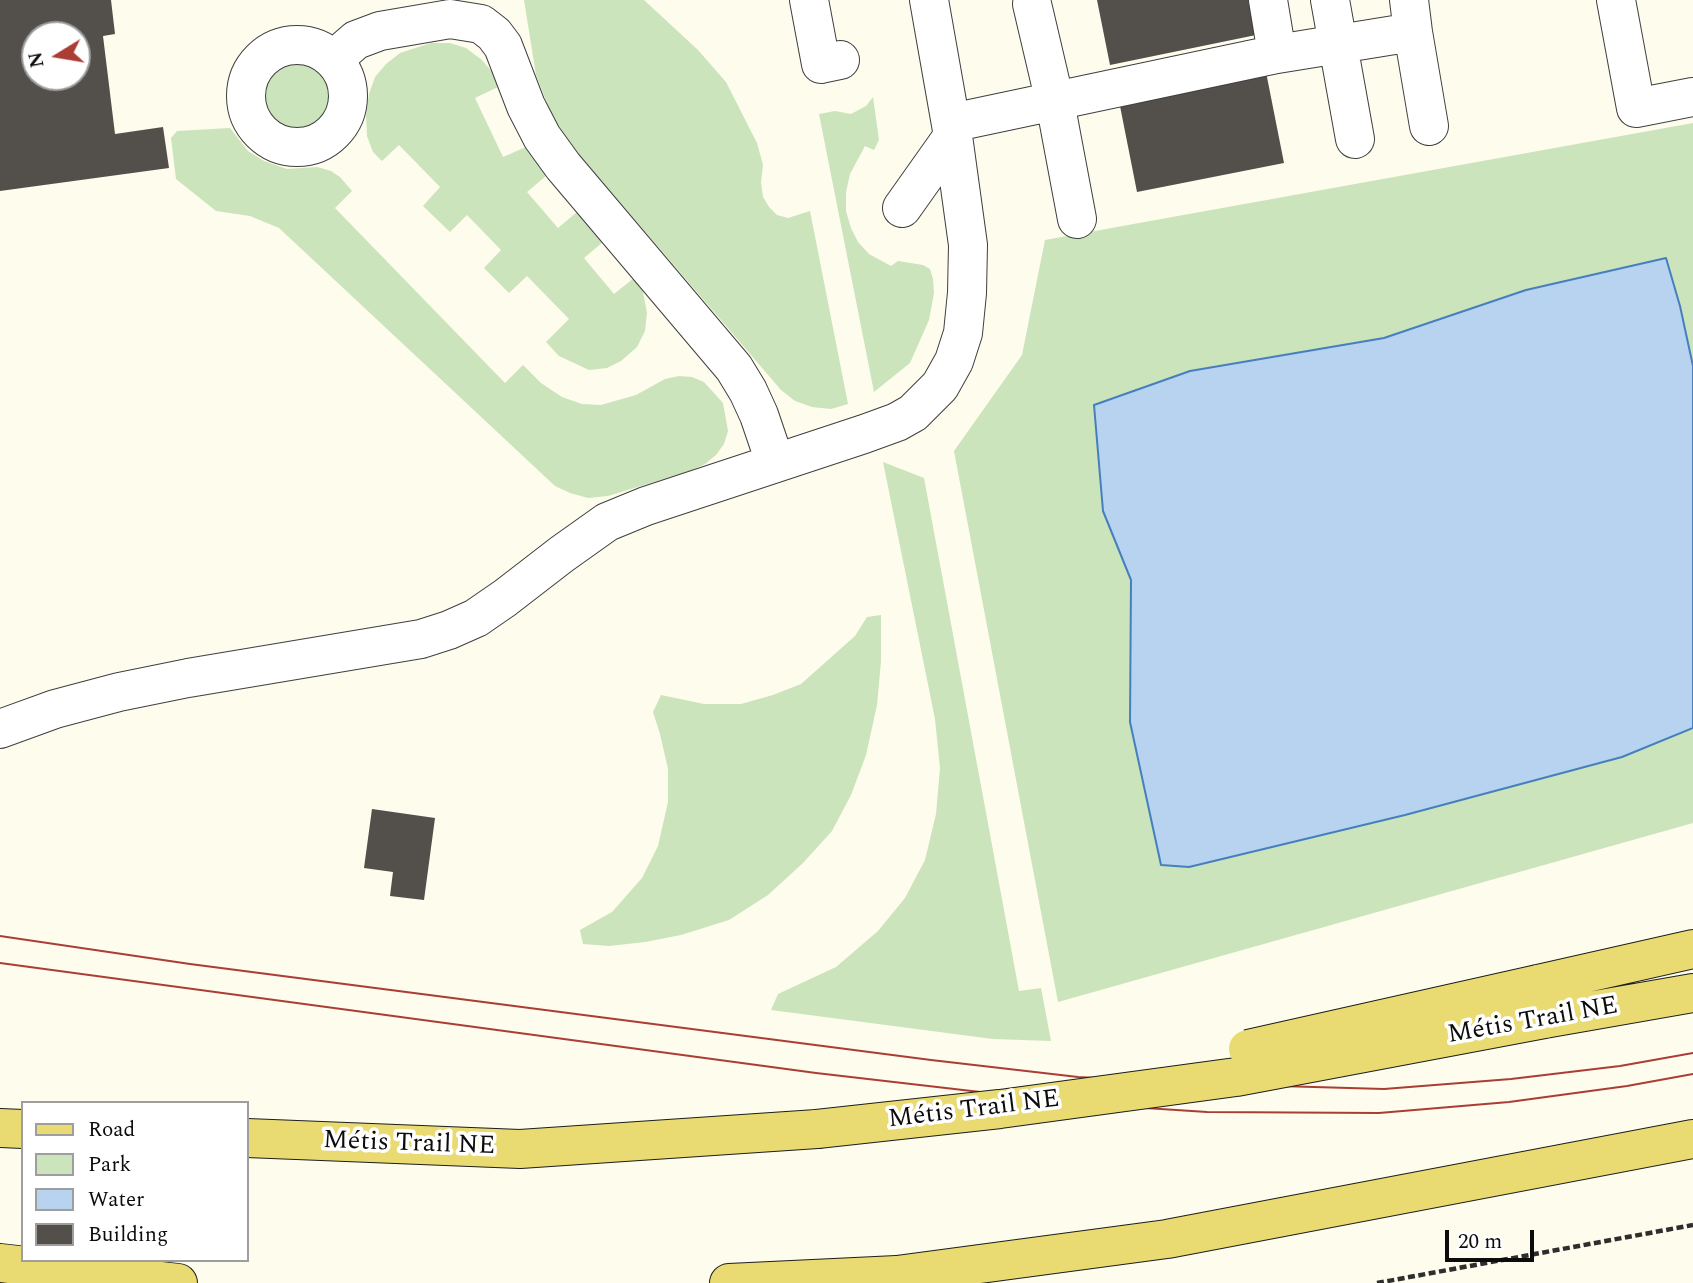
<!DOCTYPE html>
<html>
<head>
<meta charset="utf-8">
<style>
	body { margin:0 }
	#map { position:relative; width:1693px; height:1283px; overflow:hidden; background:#fdfced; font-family:Spectral,serif }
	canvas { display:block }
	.legend { position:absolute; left:21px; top:1101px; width:228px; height:161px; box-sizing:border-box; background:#fff; border:2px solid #9e9e9e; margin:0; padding:9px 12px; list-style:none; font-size:21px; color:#0c0c0c }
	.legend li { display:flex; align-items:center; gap:14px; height:35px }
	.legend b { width:35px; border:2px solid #9e9e9e }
	.north { position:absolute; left:21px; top:21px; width:70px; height:70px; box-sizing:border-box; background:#fff; border:2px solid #9e9e9e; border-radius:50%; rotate:259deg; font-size:19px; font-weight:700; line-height:28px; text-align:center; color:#0c0c0c }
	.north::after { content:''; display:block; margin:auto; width:24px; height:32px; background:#ac3d34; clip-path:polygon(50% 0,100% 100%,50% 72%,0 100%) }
	.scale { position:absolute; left:1445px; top:1230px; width:89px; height:32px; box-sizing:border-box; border:4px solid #0c0c0c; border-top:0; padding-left:9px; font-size:21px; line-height:24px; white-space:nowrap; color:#0c0c0c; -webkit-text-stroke:5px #fff; paint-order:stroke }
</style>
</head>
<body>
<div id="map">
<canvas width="1693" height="1283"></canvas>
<ul class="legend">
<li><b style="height:9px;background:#e9db71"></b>Road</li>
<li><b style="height:19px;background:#cbe4bb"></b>Park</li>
<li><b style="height:19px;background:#b7d3ef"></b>Water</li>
<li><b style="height:19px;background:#534f4a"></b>Building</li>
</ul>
<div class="north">N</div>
<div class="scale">20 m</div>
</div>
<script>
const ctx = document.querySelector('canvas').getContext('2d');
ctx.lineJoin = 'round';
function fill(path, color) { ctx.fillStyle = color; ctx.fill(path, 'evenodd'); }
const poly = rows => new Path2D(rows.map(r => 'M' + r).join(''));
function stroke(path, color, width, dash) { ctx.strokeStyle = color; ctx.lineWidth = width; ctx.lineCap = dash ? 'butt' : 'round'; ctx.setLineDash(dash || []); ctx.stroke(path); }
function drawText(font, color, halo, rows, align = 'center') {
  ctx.font = font + ' Spectral,serif'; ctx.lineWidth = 7; ctx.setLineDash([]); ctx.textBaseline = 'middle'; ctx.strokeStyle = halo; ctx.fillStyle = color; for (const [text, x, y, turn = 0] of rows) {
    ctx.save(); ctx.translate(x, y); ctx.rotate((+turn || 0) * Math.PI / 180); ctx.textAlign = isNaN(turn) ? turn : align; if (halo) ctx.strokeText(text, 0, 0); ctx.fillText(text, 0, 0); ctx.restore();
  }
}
fill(poly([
	[524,0,644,0,698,50,726,82,757,143,763,165,761,182,763,197,769,207,777,215,788,218,810,211,848,404,831,409,812,407,795,401,781,390,569,143,551,113,536,75],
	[431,43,450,43,466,48,482,60,492,72,498,87,475,98,503,157,526,147,546,176,527,192,558,228,577,212,603,242,584,258,614,294,634,278,643,292,647,313,645,331,637,347,621,361,607,368,589,370,559,356,546,342,569,319,527,276,509,293,484,268,501,250,467,215,450,232,423,206,440,187,399,145,382,161,373,152,367,136,366,114,369,94,375,77,386,64,400,53],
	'262 96a35 35 0 1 1 70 0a35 35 0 1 1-70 0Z',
	[873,97,879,140,874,150,865,146,850,174,846,192,846,211,851,228,858,242,869,254,891,266,898,261,923,265,930,269,933,279,934,293,929,320,910,363,874,392,819,114,835,111,851,114,866,106],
	[1693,123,1693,823,1058,1002,954,451,1022,355,1045,240],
	[230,128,248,151,264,161,287,169,317,167,331,171,340,177,352,191,335,208,505,383,523,365,541,383,562,397,582,404,601,405,636,395,665,379,679,376,692,377,704,382,723,403,728,431,724,444,716,455,705,464,690,471,608,496,588,498,570,493,555,486,279,228,250,216,216,211,176,179,171,138,177,131],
	[883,462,924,478,1019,991,1041,988,1051,1041,993,1039,771,1010,778,994,836,967,878,931,905,898,925,860,936,814,940,768,935,719],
	[881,615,881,661,877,705,866,755,851,795,832,831,803,863,768,895,729,920,681,935,645,942,609,946,583,944,580,930,612,912,642,878,658,846,668,802,668,769,660,734,653,712,661,695,704,704,741,704,773,695,801,684,855,636,867,617]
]), '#cbe4bb');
const water = poly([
	[1666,258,1680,306,1693,366,1693,728,1622,757,1405,815,1189,867,1161,865,1130,722,1131,580,1103,511,1094,405,1190,371,1384,338,1526,290,1666,258]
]);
fill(water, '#b7d3ef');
stroke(water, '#467fbe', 2);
fill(poly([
	[0,0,111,0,115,34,103,36,115,134,163,127,169,168,0,191],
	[35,35,77,35,77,77,35,77],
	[1097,0,1248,0,1256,35,1110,65],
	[1266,72,1284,163,1137,192,1119,101],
	[372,809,435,818,424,900,390,896,393,872,364,868]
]), '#534f4a');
const minor = poly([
	[809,0,821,64,840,60],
	[1268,0,1277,54],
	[1330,0,1355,139],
	[1409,0,1413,32],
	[1616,0,1636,108,1693,97],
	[1032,4,1055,102,1077,219],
	'246 96a51 51 0 1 1 102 0a51 51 0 1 1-102 0Z',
	[333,60,356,40,380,31,450,19,481,24,494,34,503,46,526,106,542,137,563,166,734,368,748,391,759,415,775,462],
	[951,123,1277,54,1413,32,1429,126],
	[902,208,953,136,929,0],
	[0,729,55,709,119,692,188,678,421,639,449,630,476,618,505,598,562,554,607,522,646,506,864,434,897,422,913,413,940,386,954,361,963,333,967,293,968,245,953,136]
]);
const major = poly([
	[1538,984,1693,949],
	[1544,1019,1693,993],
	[0,1128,23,1129],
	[247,1138,520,1149,817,1129],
	[0,1263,178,1283],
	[729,1283,897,1275,1167,1239,1693,1139]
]);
stroke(minor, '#3f3f3f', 40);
stroke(major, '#1d1d1d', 40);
stroke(poly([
	[1377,1283,1693,1225]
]), '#2e2e2e', 4.5, [7, 3.5]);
stroke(minor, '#fff', 38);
stroke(major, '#e9db71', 38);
stroke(poly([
	[0,936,190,964,931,1060,1078,1077,1209,1084,1384,1089,1511,1079,1620,1066,1693,1053],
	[0,963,816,1073,1084,1104,1207,1112,1379,1113,1509,1102,1627,1086,1693,1074]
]), '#ac3d34', 2);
const majorBridge = poly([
	[1248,1049,1538,984],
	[817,1129,1000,1109,1236,1077,1544,1019]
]);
stroke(majorBridge, '#1d1d1d', 40, []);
stroke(majorBridge, '#e9db71', 38);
drawText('26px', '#0c0c0c', '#fff', [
	["Métis Trail NE",1533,1022,-10],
	["Métis Trail NE",974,1111,-7],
	["Métis Trail NE",409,1145,2]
]);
</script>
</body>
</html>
